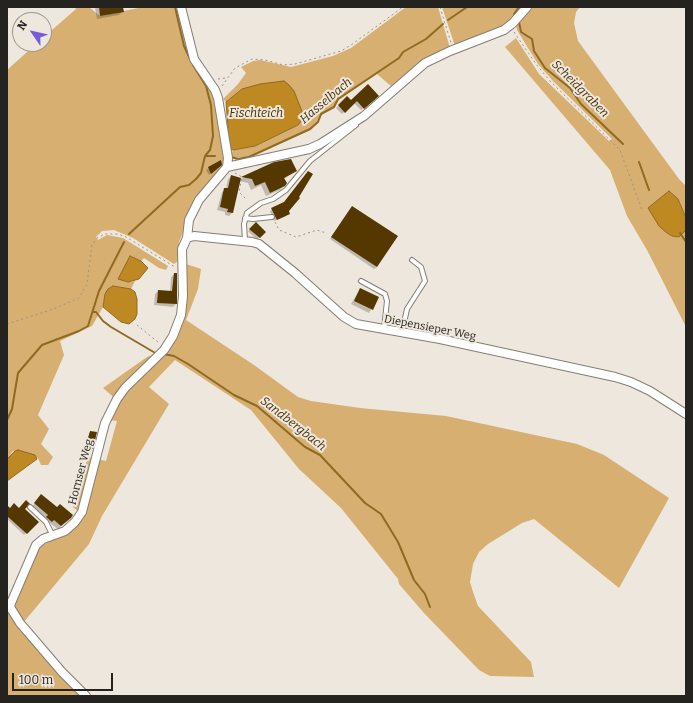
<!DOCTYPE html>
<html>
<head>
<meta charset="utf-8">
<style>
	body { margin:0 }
	#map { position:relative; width:693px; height:703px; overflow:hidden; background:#eee7dd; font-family:Bitter,serif }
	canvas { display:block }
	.frame { position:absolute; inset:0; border:8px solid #25231f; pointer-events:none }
	.north { position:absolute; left:12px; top:12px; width:40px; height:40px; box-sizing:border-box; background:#eee7dd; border:1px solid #9e9991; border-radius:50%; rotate:304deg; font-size:11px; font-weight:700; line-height:16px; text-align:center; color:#25231f }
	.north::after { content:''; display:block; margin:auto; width:14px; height:18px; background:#755dd7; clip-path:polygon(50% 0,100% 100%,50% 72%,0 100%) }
	.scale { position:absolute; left:12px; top:673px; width:101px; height:18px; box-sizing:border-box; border:2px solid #25231f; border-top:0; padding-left:5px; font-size:12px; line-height:14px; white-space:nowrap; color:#25231f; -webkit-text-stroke:3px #eee7dd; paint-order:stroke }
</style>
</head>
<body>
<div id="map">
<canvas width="693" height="703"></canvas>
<div class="frame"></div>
<div class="north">N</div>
<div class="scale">100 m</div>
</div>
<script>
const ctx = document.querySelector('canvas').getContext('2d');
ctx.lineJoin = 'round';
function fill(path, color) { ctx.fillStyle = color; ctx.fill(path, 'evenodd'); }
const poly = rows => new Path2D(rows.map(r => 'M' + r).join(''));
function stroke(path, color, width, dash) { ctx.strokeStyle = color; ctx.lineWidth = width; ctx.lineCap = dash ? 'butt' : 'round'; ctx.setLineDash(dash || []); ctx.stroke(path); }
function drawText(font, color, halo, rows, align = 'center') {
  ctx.font = font + ' Bitter,serif'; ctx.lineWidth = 4; ctx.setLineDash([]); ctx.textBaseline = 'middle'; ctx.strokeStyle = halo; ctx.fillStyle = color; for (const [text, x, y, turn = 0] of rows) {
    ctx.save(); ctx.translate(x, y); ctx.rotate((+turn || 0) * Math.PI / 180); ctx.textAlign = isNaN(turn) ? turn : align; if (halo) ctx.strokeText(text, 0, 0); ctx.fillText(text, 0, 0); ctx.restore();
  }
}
fill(poly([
	[75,7,89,7,100,16,143,7,180,7,190,55,215,96,225,166,186,225,179,242,179,260,174,264,133,238,114,230,102,231,96,237,98,240,107,235,123,238,168,266,166,270,159,268,144,258,141,261,130,256,128,282,135,281,131,289,113,286,105,294,103,307,92,326,60,341,64,355,38,415,49,429,41,444,53,457,48,465,41,465,38,458,13,451,7,459,7,70,36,44,44,44,44,37,76,9],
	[406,7,438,7,450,48,392,87,377,74,339,100,334,108,324,112,318,122,311,130,249,157,230,158,233,150,255,146,298,125,242,89,226,102,223,99,238,84,246,73,241,67,253,61,260,60,291,67,333,56,351,48],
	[442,7,524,7,504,28,455,46],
	[531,7,580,7,576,12,574,23,578,41,679,179,686,186,686,218,678,199,667,233,672,236,679,237,686,230,686,327,647,250,627,216,610,170,505,47,516,38,539,74,609,141,612,139,553,81,538,64,528,48,517,30,516,23],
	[183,263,201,269,198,289,186,320,254,365,298,397,311,401,360,408,446,416,577,444,604,455,669,498,619,588,534,519,522,523,488,544,479,552,473,564,470,582,473,592,478,606,531,662,534,677,490,676,479,670,424,613,399,584,398,579,341,508,299,469,251,410,175,360,149,387,169,404,102,516,89,544,23,623,14,608,14,599,36,551,43,545,54,539,80,513,73,507,88,457,106,461,117,421,109,420,117,400,103,388,147,357,166,350,180,324],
	[7,611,9,612,84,696,7,696]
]), '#d7af71');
const water = poly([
	[284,81,288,84,294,91,303,114,302,120,298,125,255,146,233,150,229,148,226,134,228,127,226,102,242,89,260,84,284,81],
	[669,191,678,199,686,218,686,230,679,237,672,236,667,233,659,226,648,208,669,191],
	[130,256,141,261,148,268,139,279,128,282,118,279,130,256],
	[113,286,131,289,135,292,137,299,137,314,135,319,129,324,121,322,103,307,105,294,108,289,113,286],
	[18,450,35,455,37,459,7,481,7,459,15,451,18,450]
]);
fill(water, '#be8922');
stroke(water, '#906a21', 1);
fill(poly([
	[95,7,122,7,123,11,119,15,97,19],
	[347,98,351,101,375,98,361,110,354,103,342,114,336,108],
	[220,161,221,164,209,175,206,170],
	[274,163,296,171,284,179,286,183,280,190,266,196,261,185,251,190,248,183,239,181,232,213,229,216,225,215,225,212,217,210,222,192,226,189,228,179,231,176,241,179],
	[284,203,287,211,286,216,274,221,270,211],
	[350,209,377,267,374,269,330,239],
	[256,224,264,232,257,240,248,231],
	[174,274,176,274,176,304,173,307,154,305,155,294,158,291,170,292,171,277],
	[360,289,378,298,369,313,351,304],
	[90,432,92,449,90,451,84,450],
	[38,499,72,515,58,529,50,523,48,524,44,521,46,518,32,507],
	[7,508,24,509,37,522,24,535,7,519]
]), '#0003');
stroke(poly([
	[175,7,184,46,191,61],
	[514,14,519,7],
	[448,20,467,7],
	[519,22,521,32,532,39,534,51,545,68,570,88,581,104,623,144],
	[193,65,206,86,211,105,213,136,210,150,205,156],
	[231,157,238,159,249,157,310,129,318,122,321,114,334,107,338,99,399,58,403,52,426,39,443,24],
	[639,162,649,190],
	[680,233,686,242],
	[129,234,180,187,189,185,196,179,201,173,205,156,215,156],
	[93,312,96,312,103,321,111,327,157,354],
	[163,354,174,356,188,364,234,395,257,406,305,447,320,455,365,503,381,514,398,542,414,580,425,594,430,607],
	[7,420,12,409,18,373,42,345,79,331,88,326,99,291,124,242]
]), '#906a21', 2);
fill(poly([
	[99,7,123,7,124,12,100,16],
	[368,84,379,96,364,109,357,101,345,113,338,105,347,96,351,100],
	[291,159,297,171,284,178,287,183,285,186,270,193,265,182,255,186,252,179,241,177,274,162],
	[221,160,222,165,211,174,208,167],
	[308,171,313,174,299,197,300,198,289,211,290,214,277,220,271,208,284,202],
	[231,175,241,178,233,213,227,212,228,209,220,207,224,188,228,188],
	[352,206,398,236,377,267,331,237],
	[256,222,266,232,260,238,249,229],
	[174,273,177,273,177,304,157,303,158,290,172,291],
	[360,288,379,297,373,310,354,301],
	[90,431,97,432,93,449,85,448],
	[41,494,57,507,60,504,73,515,71,518,61,526,54,520,52,522,46,517,48,515,34,503],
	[26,500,30,504,25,509,39,522,27,534,7,516,7,505,10,508,14,503,19,508]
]), '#543800');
const service = poly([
	[245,218,253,219,272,217],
	[245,241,244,224,247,213,261,203,273,199,286,190,310,161,356,125],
	[361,281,385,294,387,301,384,329],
	[402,332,407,309,425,281,421,267,412,260],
	[30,507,46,522,53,536]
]);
const minor = poly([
	[181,7,194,59,215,90,218,98,228,158,227,167],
	[187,238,194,236,252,242,259,244,295,273,344,317,356,324,440,339,615,377,631,382,650,391,686,414],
	[86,696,62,672,20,623,10,607,11,603,36,545,43,539,65,531,75,522,82,512,105,423,117,399,125,388,164,350,173,336,181,315,183,296,182,249,187,238,189,220,199,200,227,167,309,149,320,144,364,116,425,63,450,51,504,30,513,23,527,7]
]);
stroke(service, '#847e75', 6);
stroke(minor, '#847e75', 10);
stroke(poly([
	[440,7,451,43],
	[514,32,536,64,550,81,620,150,642,210],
	[218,79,226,78],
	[222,86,235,68,252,59,265,60,283,65,295,64,341,51,351,45,403,7],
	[235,173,242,177,239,192,246,199],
	[275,222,279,230,296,237,317,230,326,233],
	[7,324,51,310,79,298,87,284,92,245,97,238,105,234,118,234,126,237,175,267],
	[137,325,159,343]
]), '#98938c', 1, [2, 3]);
stroke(service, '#fff', 4);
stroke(minor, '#fff', 8);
drawText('11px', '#25231f', '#eee7dd', [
	["Diepensieper Weg",430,328,11],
	["Hornser Weg",81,472,-75]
]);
drawText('italic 12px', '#452f05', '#eee7dd', [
	["Scheidgraben",580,89,45],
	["Hasselbach",326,101,-40],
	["Fischteich",256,114],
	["Sandbergbach",293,424,38]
]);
</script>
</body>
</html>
